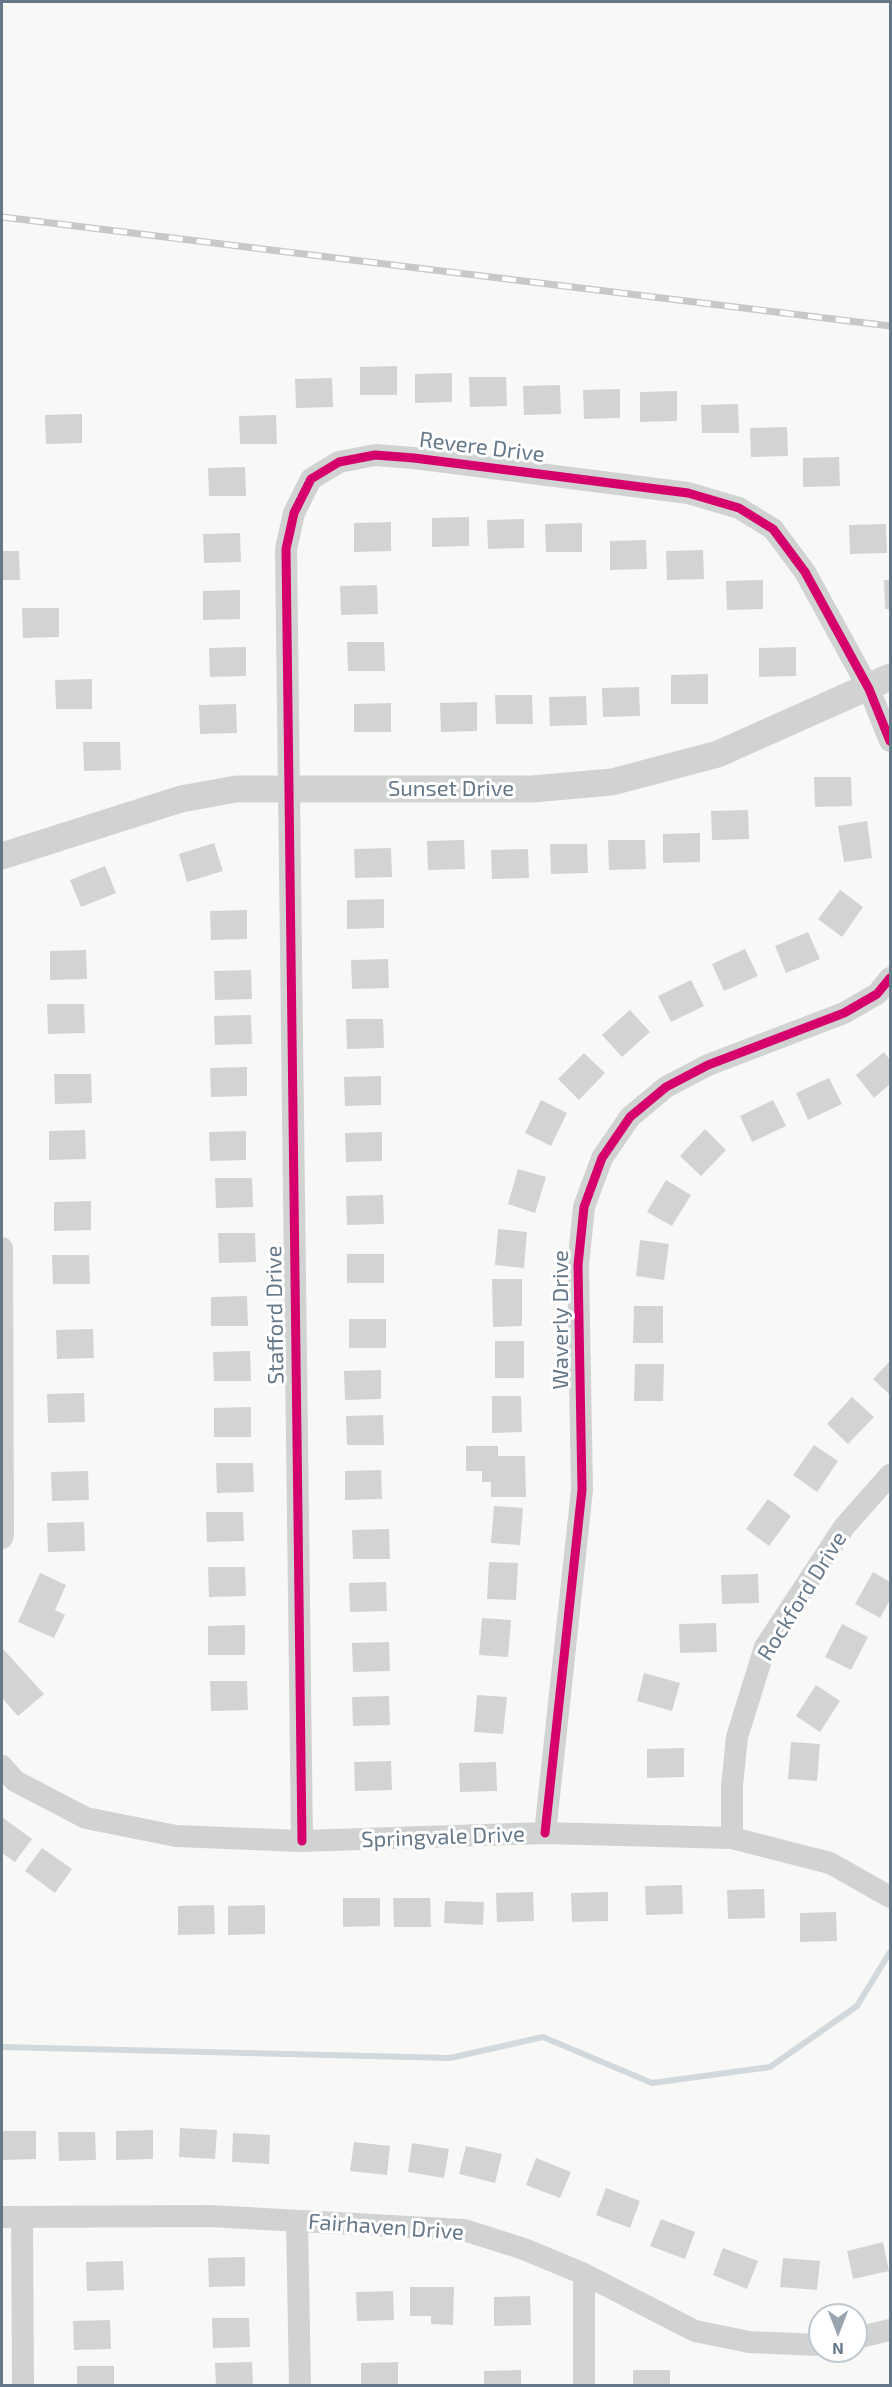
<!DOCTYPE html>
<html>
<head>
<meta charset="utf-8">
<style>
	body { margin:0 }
	#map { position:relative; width:892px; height:2387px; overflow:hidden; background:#f8f8f7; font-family:"Exo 2",sans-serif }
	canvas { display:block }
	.frame { position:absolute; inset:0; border:3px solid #657889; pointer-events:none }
	.north { position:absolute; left:808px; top:2303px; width:60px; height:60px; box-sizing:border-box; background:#fff; border:2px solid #c1c9d0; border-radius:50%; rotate:180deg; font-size:16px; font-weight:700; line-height:24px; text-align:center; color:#657889 }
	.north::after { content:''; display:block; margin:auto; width:21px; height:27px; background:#98a5b0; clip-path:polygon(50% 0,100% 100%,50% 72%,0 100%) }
</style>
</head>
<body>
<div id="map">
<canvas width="892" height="2387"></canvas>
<div class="frame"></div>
<div class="north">N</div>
</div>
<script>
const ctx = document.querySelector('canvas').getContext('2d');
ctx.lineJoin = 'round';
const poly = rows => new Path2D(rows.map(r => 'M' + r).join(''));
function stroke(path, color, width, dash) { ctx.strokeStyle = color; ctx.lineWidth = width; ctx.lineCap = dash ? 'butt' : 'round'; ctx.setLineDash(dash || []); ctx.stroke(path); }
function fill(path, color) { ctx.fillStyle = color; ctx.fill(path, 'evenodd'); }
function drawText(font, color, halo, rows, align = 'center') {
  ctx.font = font + ' "Exo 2",sans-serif'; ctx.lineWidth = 6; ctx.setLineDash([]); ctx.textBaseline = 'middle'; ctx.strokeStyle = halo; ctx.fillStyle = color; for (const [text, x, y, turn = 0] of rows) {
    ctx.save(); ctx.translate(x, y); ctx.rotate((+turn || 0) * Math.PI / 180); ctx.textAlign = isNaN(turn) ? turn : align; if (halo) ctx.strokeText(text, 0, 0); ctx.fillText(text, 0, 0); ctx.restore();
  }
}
stroke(poly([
	[2,2047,450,2058,543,2037,652,2083,770,2067,857,2006,890,1952]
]), '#d2d9dd', 6);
fill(poly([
	[397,366,397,395,360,395,360,367],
	[452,373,452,402,415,403,415,374],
	[469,377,506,377,507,406,470,407],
	[332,378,333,407,296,408,295,379],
	[560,385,561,414,524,415,523,386],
	[620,389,620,418,584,419,583,390],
	[677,391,677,421,640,422,640,392],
	[738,404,739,433,702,433,701,405],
	[82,414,82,443,46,444,45,415],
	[276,415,277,444,240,444,239,416],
	[787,427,788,456,751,457,750,428],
	[839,457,840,486,803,487,803,458],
	[245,467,246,496,209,496,208,468],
	[469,517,469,546,432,547,432,518],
	[524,519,524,548,488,549,487,520],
	[391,522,391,551,354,552,354,523],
	[582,523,582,552,546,552,545,524],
	[886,524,887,553,850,554,849,525],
	[240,533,241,562,204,563,203,534],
	[646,540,647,569,610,570,610,541],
	[703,550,704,579,667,580,666,551],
	[2,551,19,551,20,580,2,580],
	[763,580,763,609,727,610,726,581],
	[884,580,890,580,890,609,885,609],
	[377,585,378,614,341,615,340,586],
	[240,590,240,619,203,620,203,591],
	[22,608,59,608,59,637,23,638],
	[347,642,384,642,385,671,348,671],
	[246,647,246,676,210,677,209,648],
	[796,647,796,676,759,677,759,648],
	[708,674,708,704,671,704,671,675],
	[92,679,92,709,56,709,55,680],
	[639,687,640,716,603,717,602,688],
	[495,695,532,695,533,724,496,724],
	[586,696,587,725,550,726,549,697],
	[477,702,477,731,441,732,440,703],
	[391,703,391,732,354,732,354,704],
	[236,704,237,733,200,734,199,705],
	[83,742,120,742,121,770,84,771],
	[814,777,851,777,852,806,815,807],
	[748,810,749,839,712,840,711,811],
	[867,821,872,858,844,862,838,826],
	[700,833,700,862,663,863,663,834],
	[464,840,465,869,428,870,427,841],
	[608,840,645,840,646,869,609,870],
	[214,843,223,871,187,882,179,854],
	[550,844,587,844,588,873,551,874],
	[391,848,392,877,355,878,354,849],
	[528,849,529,878,492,879,491,850],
	[105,866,116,893,81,907,70,880],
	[840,890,863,907,842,937,818,919],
	[384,899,384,928,347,929,347,900],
	[247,910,247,939,211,940,210,911],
	[808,932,820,959,786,973,775,946],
	[745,949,758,976,724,991,712,964],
	[86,950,87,979,50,980,50,951],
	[388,959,389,988,352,989,351,960],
	[251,970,252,999,215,1000,214,971],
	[691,980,704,1006,671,1022,658,996],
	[47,1004,84,1004,85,1033,48,1034],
	[630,1010,650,1032,622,1057,602,1035],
	[251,1015,252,1044,215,1045,214,1016],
	[346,1019,383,1019,384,1048,347,1049],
	[884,1052,890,1060,890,1084,874,1098,856,1075],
	[584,1053,605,1073,579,1100,558,1079],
	[247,1067,247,1096,211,1097,210,1068],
	[54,1074,91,1074,92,1103,55,1104],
	[381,1076,381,1105,345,1106,344,1077],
	[829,1078,842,1104,808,1120,796,1093],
	[541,1100,567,1113,551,1146,525,1133],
	[773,1100,786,1126,752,1142,740,1116],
	[705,1129,726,1150,701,1176,680,1156],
	[85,1130,86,1159,49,1160,49,1131],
	[246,1131,246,1160,210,1161,209,1132],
	[382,1132,382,1161,346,1162,345,1133],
	[518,1169,546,1177,535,1213,508,1204],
	[215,1178,252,1178,253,1207,216,1208],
	[666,1180,691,1195,672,1226,647,1212],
	[383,1195,384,1224,347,1225,346,1196],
	[91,1201,91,1230,54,1231,54,1202],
	[498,1229,527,1232,524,1268,495,1265],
	[218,1233,255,1233,256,1262,219,1263],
	[640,1240,669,1244,664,1280,636,1276],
	[347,1254,384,1254,384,1283,347,1283],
	[52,1255,89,1255,90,1284,53,1284],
	[492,1279,522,1279,522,1326,493,1327],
	[247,1296,248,1326,211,1326,211,1297],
	[634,1306,663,1306,663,1343,633,1343],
	[349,1319,386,1319,386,1348,349,1348],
	[93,1329,94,1358,57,1359,56,1330],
	[495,1341,524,1341,524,1378,495,1378],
	[250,1351,251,1381,214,1381,213,1352],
	[890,1361,890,1395,873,1379],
	[635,1364,664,1364,663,1401,634,1401],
	[381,1370,381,1399,345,1400,344,1371],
	[84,1393,85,1422,48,1423,47,1394],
	[492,1396,521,1396,522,1432,492,1433],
	[852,1397,874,1417,848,1444,827,1424],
	[251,1407,251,1437,214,1437,214,1408],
	[383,1415,384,1445,347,1445,346,1416],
	[814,1445,838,1461,817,1492,793,1475],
	[466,1446,498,1446,498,1456,525,1456,526,1497,491,1497,491,1482,482,1482,482,1471,466,1471],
	[216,1463,253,1463,254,1492,217,1493],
	[381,1470,382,1499,345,1500,345,1471],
	[88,1471,89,1500,52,1501,51,1472],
	[768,1499,791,1516,769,1546,746,1529],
	[494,1506,523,1508,520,1545,491,1543],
	[206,1512,243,1512,244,1541,207,1542],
	[84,1522,85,1551,48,1552,47,1523],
	[389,1529,390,1559,353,1559,352,1530],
	[489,1562,518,1563,516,1600,487,1599],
	[208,1567,245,1567,246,1596,209,1597],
	[873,1572,890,1582,890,1600,880,1618,855,1604],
	[40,1573,66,1585,55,1610,65,1615,54,1638,18,1622],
	[758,1574,759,1603,722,1604,721,1575],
	[386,1582,387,1611,350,1612,349,1583],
	[482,1618,511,1620,508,1657,479,1655],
	[716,1623,717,1652,680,1653,679,1624],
	[842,1624,868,1637,851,1670,825,1657],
	[245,1625,245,1655,208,1655,208,1626],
	[389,1642,390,1671,353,1672,352,1643],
	[3,1649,44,1694,18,1716,2,1698,2,1651],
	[644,1673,680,1683,672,1711,637,1701],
	[210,1681,247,1681,248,1710,211,1711],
	[816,1685,840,1701,820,1732,796,1716],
	[477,1695,507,1697,503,1734,474,1732],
	[389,1696,390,1725,353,1726,352,1697],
	[791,1742,820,1744,817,1781,788,1779],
	[684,1748,684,1777,647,1778,647,1749],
	[391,1761,392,1790,355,1791,354,1762],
	[496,1762,497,1791,460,1792,459,1763],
	[2,1817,32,1839,15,1862,2,1853],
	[42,1848,72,1869,55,1893,25,1871],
	[682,1885,683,1914,646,1915,645,1886],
	[764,1889,765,1918,728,1919,727,1890],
	[533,1892,534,1921,497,1922,496,1893],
	[608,1892,608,1921,572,1922,571,1893],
	[343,1898,380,1898,380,1926,343,1927],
	[393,1898,430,1898,431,1927,394,1927],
	[445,1901,484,1902,483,1925,444,1923],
	[214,1905,215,1934,178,1935,178,1906],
	[265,1905,265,1934,228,1935,228,1906],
	[836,1912,837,1941,800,1942,800,1913],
	[180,2128,217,2130,215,2159,179,2157],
	[153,2130,153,2159,116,2160,116,2131],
	[2,2131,36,2131,36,2159,2,2160],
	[58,2132,95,2132,96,2160,59,2161],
	[233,2133,270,2135,269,2164,232,2162],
	[354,2142,390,2146,387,2175,350,2171],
	[412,2143,449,2149,444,2178,408,2172],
	[466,2146,502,2154,495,2183,459,2174],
	[536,2158,571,2172,560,2198,526,2185],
	[606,2188,640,2201,630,2228,596,2215],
	[661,2219,695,2232,685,2259,650,2246],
	[883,2242,889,2271,853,2279,847,2251],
	[723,2248,758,2261,747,2289,713,2275],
	[245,2257,245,2286,209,2287,208,2258],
	[783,2258,820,2261,817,2290,780,2287],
	[123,2261,124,2290,87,2291,86,2262],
	[410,2287,454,2287,453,2325,431,2324,431,2316,410,2316],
	[393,2291,394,2320,357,2321,356,2292],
	[530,2296,531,2325,494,2326,494,2297],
	[212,2318,249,2318,250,2347,213,2348],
	[110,2320,111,2349,74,2350,73,2321],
	[252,2362,253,2386,216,2386,215,2363],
	[398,2362,398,2386,361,2386,361,2363],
	[77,2366,114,2366,114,2386,77,2386],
	[521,2370,521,2386,484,2386,484,2371],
	[633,2370,670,2370,670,2386,633,2386]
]), '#d2d4d4');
stroke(poly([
	[2,1248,3,1535,2,1538],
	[2,1766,15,1781,86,1818,176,1836,302,1841,545,1833,732,1838,830,1863,890,1897],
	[545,1833,582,1490,578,1265,584,1207,602,1158,630,1117,666,1087,708,1065,844,1013,877,994,890,978],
	[732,1838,732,1786,737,1737,765,1647,844,1527,890,1475],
	[302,1841,286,549,294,513,311,479,339,462,375,455,414,458,688,493,739,508,773,529,805,572,869,689,890,741],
	[2,2217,210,2216,464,2230,524,2249,584,2274,695,2331,749,2342,820,2345],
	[22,2217,23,2386],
	[297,2221,300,2386],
	[584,2274,584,2386],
	[856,2338,890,2330]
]), '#d1d3d3', 22);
stroke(poly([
	[2,856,181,799,236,789,532,789,612,782,718,754,890,677]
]), '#d1d3d3', 27);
const rail = poly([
	[2,217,890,326]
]);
stroke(rail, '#c7c8c9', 7);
stroke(rail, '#fff', 4.5, [14]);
stroke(poly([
	[545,1833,582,1490,578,1265,584,1207,602,1158,630,1117,666,1087,708,1065,844,1013,877,994,890,978],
	[302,1841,286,549,294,513,311,479,339,462,375,455,414,458,688,493,739,508,773,529,805,572,869,689,890,741]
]), '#d6006c', 9);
drawText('22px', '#657889', '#fff', [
	["Revere Drive",482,447,7],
	["Sunset Drive",451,789],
	["Stafford Drive",275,1315,-91],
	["Waverly Drive",561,1320,-90],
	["Rockford Drive",802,1596,-58],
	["Springvale Drive",443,1837,-2],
	["Fairhaven Drive",386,2227,4]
]);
</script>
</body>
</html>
